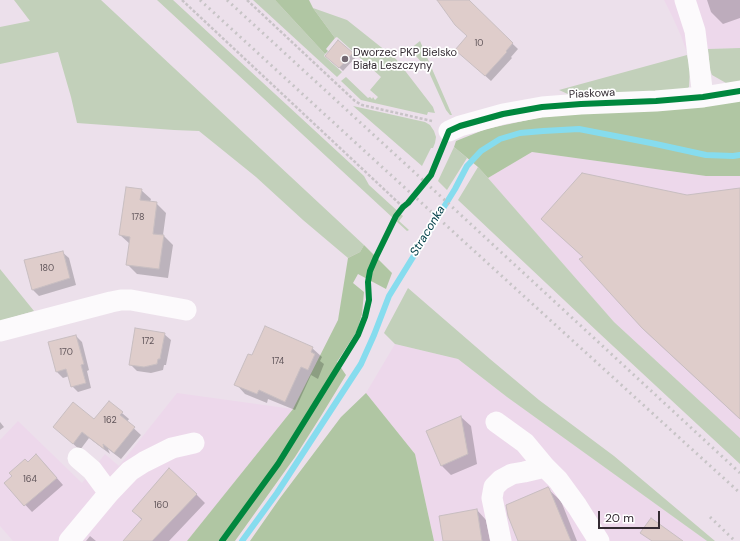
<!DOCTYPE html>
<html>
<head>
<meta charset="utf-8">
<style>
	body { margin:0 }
	#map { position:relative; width:740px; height:541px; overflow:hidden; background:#ece0eb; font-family:"DM Sans",sans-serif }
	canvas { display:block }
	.scale { position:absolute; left:598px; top:511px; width:62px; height:18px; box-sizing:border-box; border:2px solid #342b33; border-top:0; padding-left:5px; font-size:12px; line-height:14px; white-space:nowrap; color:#342b33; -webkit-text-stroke:3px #fff; paint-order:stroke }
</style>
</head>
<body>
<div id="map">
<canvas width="740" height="541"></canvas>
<div class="scale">20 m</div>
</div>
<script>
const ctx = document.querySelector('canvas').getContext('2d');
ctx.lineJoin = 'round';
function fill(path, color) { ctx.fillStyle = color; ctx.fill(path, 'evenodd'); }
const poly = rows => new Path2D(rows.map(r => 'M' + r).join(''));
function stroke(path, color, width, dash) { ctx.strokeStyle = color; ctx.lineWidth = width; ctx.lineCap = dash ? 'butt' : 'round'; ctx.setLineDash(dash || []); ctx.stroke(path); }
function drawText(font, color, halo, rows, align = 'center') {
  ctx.font = font + ' "DM Sans",sans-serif'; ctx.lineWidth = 3.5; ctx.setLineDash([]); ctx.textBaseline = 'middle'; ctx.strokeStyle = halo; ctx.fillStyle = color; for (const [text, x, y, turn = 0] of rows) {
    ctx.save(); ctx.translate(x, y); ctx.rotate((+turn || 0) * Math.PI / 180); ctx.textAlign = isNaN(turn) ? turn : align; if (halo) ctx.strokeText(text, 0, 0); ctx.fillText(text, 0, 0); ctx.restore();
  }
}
fill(poly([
	[664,0,740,0,740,48,686,50,681,36,673,18],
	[532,152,706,176,740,176,740,438,614,322,488,178],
	[395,344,458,359,507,397,707,541,434,541,415,454,366,393],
	[177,393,293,409,188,541,13,541,0,526,0,440,18,421,82,483,105,454,119,466]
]), '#edd8eb');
fill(poly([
	[14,0,101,0,364,245,360,252,348,258,303,220,256,177,199,131,174,130,77,123,71,97,58,52,0,64,0,27,30,21],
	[157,0,173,0,364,176,369,185,403,216,399,221,409,230,407,231],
	[253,0,275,0,325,54,324,56,342,72,337,77],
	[313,8,347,20,396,59,433,107,435,113,428,112,427,115,361,100,341,81,346,77,368,98,370,97,372,99,373,97,375,100,378,97,370,90,381,77,337,37,335,38],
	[420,41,452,115,450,115,446,110,428,70,410,49],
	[740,48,740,83,726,83,712,75,710,70,708,49],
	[687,55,690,68,689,87,685,91,570,95,559,90],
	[353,106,425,122,430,125,434,131,436,137,435,143,433,148,431,148,422,166],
	[454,147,467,158,447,190,438,181],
	[478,167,488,178,614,322,740,438,740,464,599,333,458,200],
	[0,269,34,311,0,321],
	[408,288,490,359,539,400,614,456,715,541,707,541,507,397,458,359,395,344,384,333]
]), '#c2d0ba');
fill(poly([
	[275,0,309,0,313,8,335,38,326,49,328,51,325,54],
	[740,100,740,176,706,176,532,152,488,178,478,167,454,147,456,141,486,129,542,117],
	[364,245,392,273,386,289,358,274,353,283,364,292,362,314,357,331,337,362,346,375,321,416,295,457,235,541,187,541,293,409,338,320,348,258,360,252],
	[366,393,415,454,434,541,250,541,280,498,341,417]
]), '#b0c6a3');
fill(poly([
	[450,0,467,0,518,49,511,57,512,58,491,81,462,55,468,36],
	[707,0,740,0,740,18,723,24,711,12],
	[339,41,356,57,343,71,327,56],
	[740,189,740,419,642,328,583,257,554,230,686,196],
	[141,190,151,199,150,202,156,203,166,213,163,235,173,245,168,278,137,274,127,264,130,244,120,235],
	[62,252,69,258,76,285,39,296,32,289],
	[164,334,171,340,166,365,164,365,163,370,151,373,137,371,130,364],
	[76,336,82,342,89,370,87,371,91,388,78,392,72,386,69,376,63,378,57,372],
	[312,348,322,357,320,361,324,364,318,379,311,375,295,410,268,399,267,403,245,394,236,384,252,356],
	[109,402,129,419,127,422,141,435,121,459,108,449,110,454,89,438,80,450,61,433,95,421],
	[461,417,471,426,477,464,451,475,442,466,427,432],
	[0,422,4,427,0,430],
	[43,462,63,485,32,512,5,483,28,463],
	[547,488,561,501,577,541,519,541],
	[196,494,205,503,169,541,124,541,142,520,133,511],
	[477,510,486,520,490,541,444,541],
	[90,536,96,541,86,541]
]), '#0003');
stroke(poly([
	[242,541,277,493,361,364,374,335,389,296,455,189,467,166,481,151,500,139,520,133,543,131,579,129,651,143,706,155,733,156,740,155]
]), '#86dcee', 6);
const building = poly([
	[437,0,469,0,513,43,506,51,507,52,485,76,455,50,467,36,455,25,437,0],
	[338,40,353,53,339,68,325,56,338,40],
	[582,173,687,195,740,188,740,419,642,328,579,259,583,257,541,219,582,173],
	[126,187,142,189,140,200,157,202,153,234,164,235,159,269,126,265,130,237,119,235,126,187],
	[63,251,70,278,32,290,24,260,63,251],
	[265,326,313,347,311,352,315,354,308,370,301,367,285,402,259,390,257,394,234,385,248,354,252,355,265,326],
	[135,328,165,333,160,359,158,359,157,364,144,367,129,365,135,328],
	[76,335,84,364,81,365,86,383,71,387,66,369,56,372,48,342,76,335],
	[109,401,123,412,120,415,135,427,114,453,103,444,104,449,82,432,73,444,53,427,73,402,94,419,109,401],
	[461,416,468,454,441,466,426,431,461,416],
	[36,454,57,478,24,506,4,483,12,476,9,473,25,459,28,462,36,454],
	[169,468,197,494,152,541,123,541,142,519,132,511,169,468],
	[548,487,549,488,571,541,518,541,508,516,506,505,548,487],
	[477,509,482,541,443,541,439,516,477,509],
	[651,518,683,541,652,541,640,533,651,518]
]);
fill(building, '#dfcdcb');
stroke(building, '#c8bec1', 1);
stroke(poly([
	[182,0,403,207],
	[247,0,355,101,362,105,432,121]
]), '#c8c3c7', 2.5, [3, 2]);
stroke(poly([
	[685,0,695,31,703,97],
	[449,131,460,126,503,114,542,107,581,104,656,101,703,97,740,91],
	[0,331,111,302,121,300,131,300,186,310],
	[496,422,525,443,545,467,524,472,512,474,501,480,494,487,492,498,501,541],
	[78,458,92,470,109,493],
	[545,467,558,480,577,506,599,541],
	[69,541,109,493,130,471,144,462,172,448,194,443]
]), '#fcfafc', 21);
stroke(poly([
	[200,0,381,166,740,493],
	[227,0,462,216,740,473],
	[710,517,735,541]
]), '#c7c4c6', 3, [2, 4]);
stroke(poly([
	[222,541,278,464,358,335,365,317,369,300,368,282,370,271,376,257,396,216,403,207,408,203,431,175,449,131,460,126,503,114,542,107,581,104,656,101,703,97,740,91]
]), '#00873e', 6);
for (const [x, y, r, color] of [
	[345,59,4,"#746a73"]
]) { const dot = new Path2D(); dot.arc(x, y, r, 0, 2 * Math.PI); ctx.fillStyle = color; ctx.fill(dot); stroke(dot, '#fff', 1.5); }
drawText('9px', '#5f5459', null, [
	["10",479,44],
	["178",138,218],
	["180",47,269],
	["172",148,342],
	["170",66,353],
	["174",278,362],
	["162",110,421],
	["164",30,480],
	["160",161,506]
]);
drawText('11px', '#342b33', '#fff', [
	["Dworzec PKP Bielsko",353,53],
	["Biała Leszczyny",353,66]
], 'left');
drawText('11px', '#342b33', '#fff', [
	["Piaskowa",592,94,-3]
]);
drawText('italic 12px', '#05424b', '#fff', [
	["Straconka",428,231,-59]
]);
</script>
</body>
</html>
